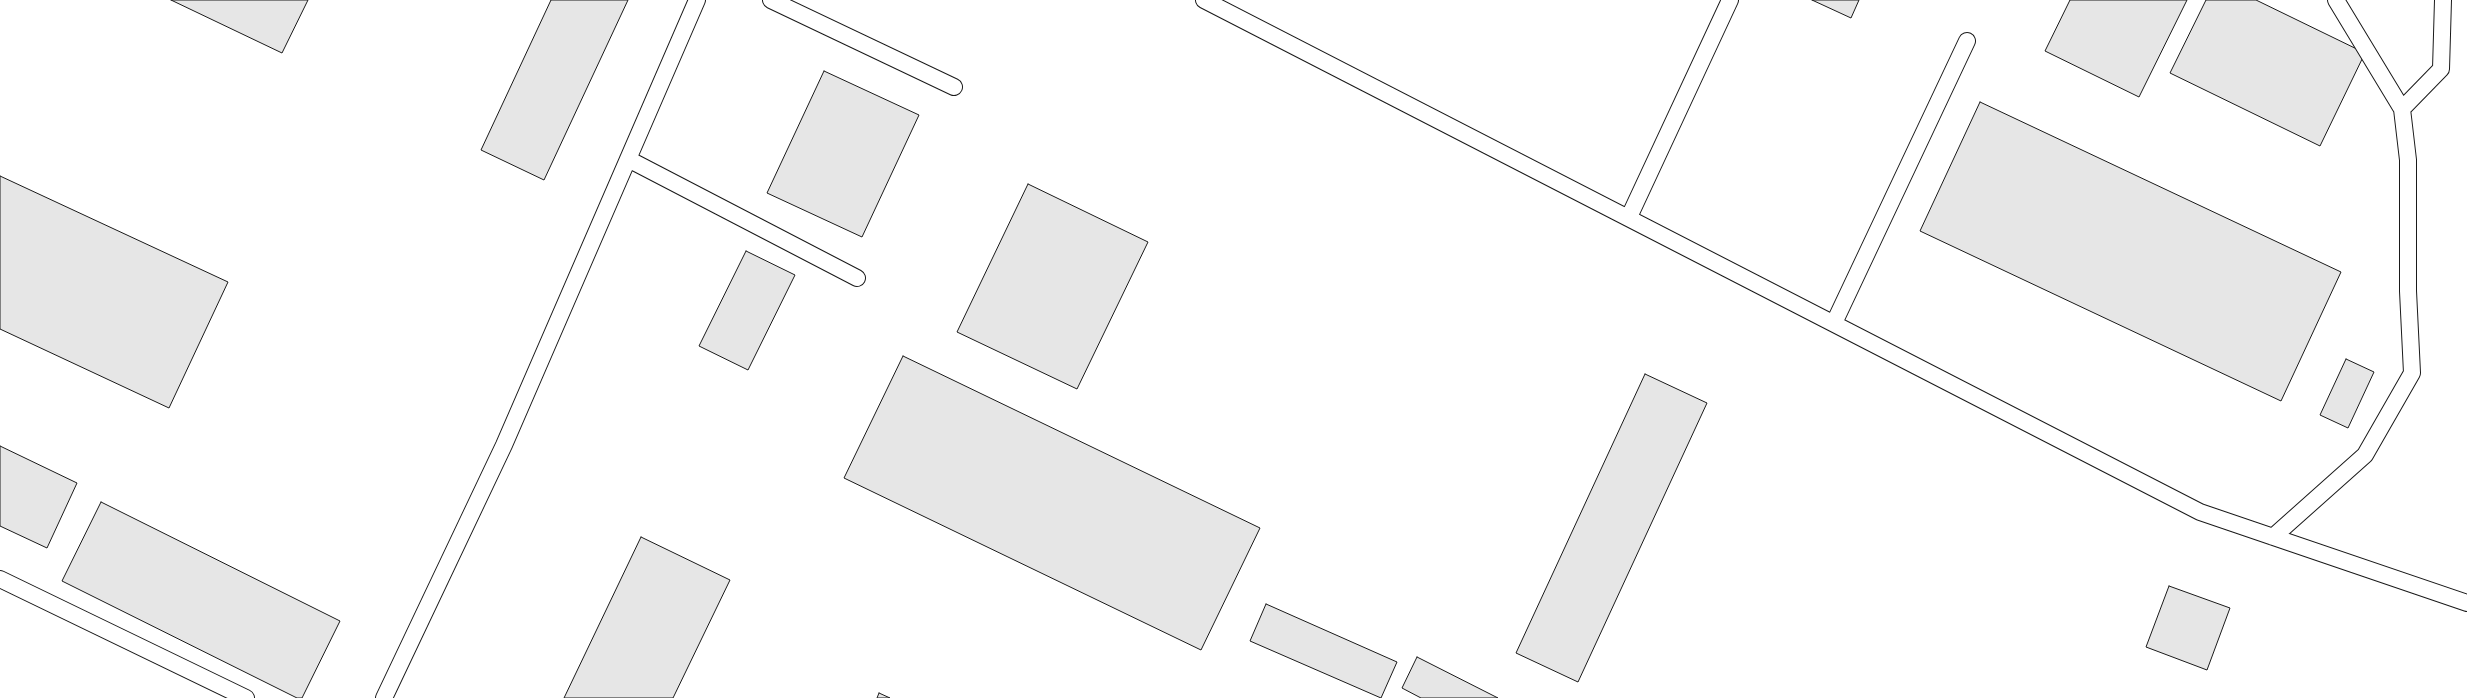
<!DOCTYPE html>
<html>
<head>
<meta charset="utf-8">
<style>
	body { margin:0 }
	canvas { display:block; background:#fff }
</style>
</head>
<body>
<canvas width="2467" height="698"></canvas>
<script>
const ctx = document.querySelector('canvas').getContext('2d');
ctx.lineJoin = 'round';
function fill(path, color) { ctx.fillStyle = color; ctx.fill(path, 'evenodd'); }
const poly = rows => new Path2D(rows.map(r => 'M' + r).join(''));
function stroke(path, color, width, dash) { ctx.strokeStyle = color; ctx.lineWidth = width; ctx.lineCap = dash ? 'butt' : 'round'; ctx.setLineDash(dash || []); ctx.stroke(path); }
const building = poly([
	[171,0,308,0,282,53,171,0],
	[551,0,628,0,544,180,481,150,551,0],
	[1812,0,1859,0,1851,18,1812,0],
	[2070,0,2187,0,2139,97,2045,51,2070,0],
	[2206,0,2256,0,2365,53,2320,146,2170,73,2206,0],
	[824,71,919,115,862,237,767,193,824,71],
	[1980,102,2341,272,2281,401,1920,231,1980,102],
	[0,176,228,282,169,408,0,329,0,176],
	[1028,184,1148,242,1077,389,957,332,1028,184],
	[746,251,795,275,748,370,699,346,746,251],
	[903,356,1260,528,1201,650,844,478,903,356],
	[2346,359,2374,372,2348,428,2320,415,2346,359],
	[1645,374,1707,403,1578,682,1516,653,1645,374],
	[0,446,77,483,47,548,0,526,0,446],
	[101,502,340,621,302,698,297,698,62,581,101,502],
	[641,537,730,580,673,698,564,698,641,537],
	[2169,586,2230,608,2207,670,2146,647,2169,586],
	[1266,604,1397,662,1381,698,1250,641,1266,604],
	[1417,657,1498,698,1421,698,1402,688,1417,657],
	[879,693,890,698,877,698,879,693]
]);
fill(building, '#e6e6e6');
stroke(building, '#1a1a1a', 1);
const lane = poly([
	[771,0,954,87],
	[1204,0,2200,512,2467,603],
	[2402,109,2441,69,2443,0],
	[628,159,857,278],
	[1629,217,1730,0],
	[1834,323,1967,41],
	[2273,537,2365,455,2412,373,2408,291,2408,160,2402,109,2336,0],
	[0,579,246,698],
	[384,698,504,445,697,0]
]);
stroke(lane, '#1a1a1a', 18);
stroke(lane, '#fff', 16);
</script>
</body>
</html>
